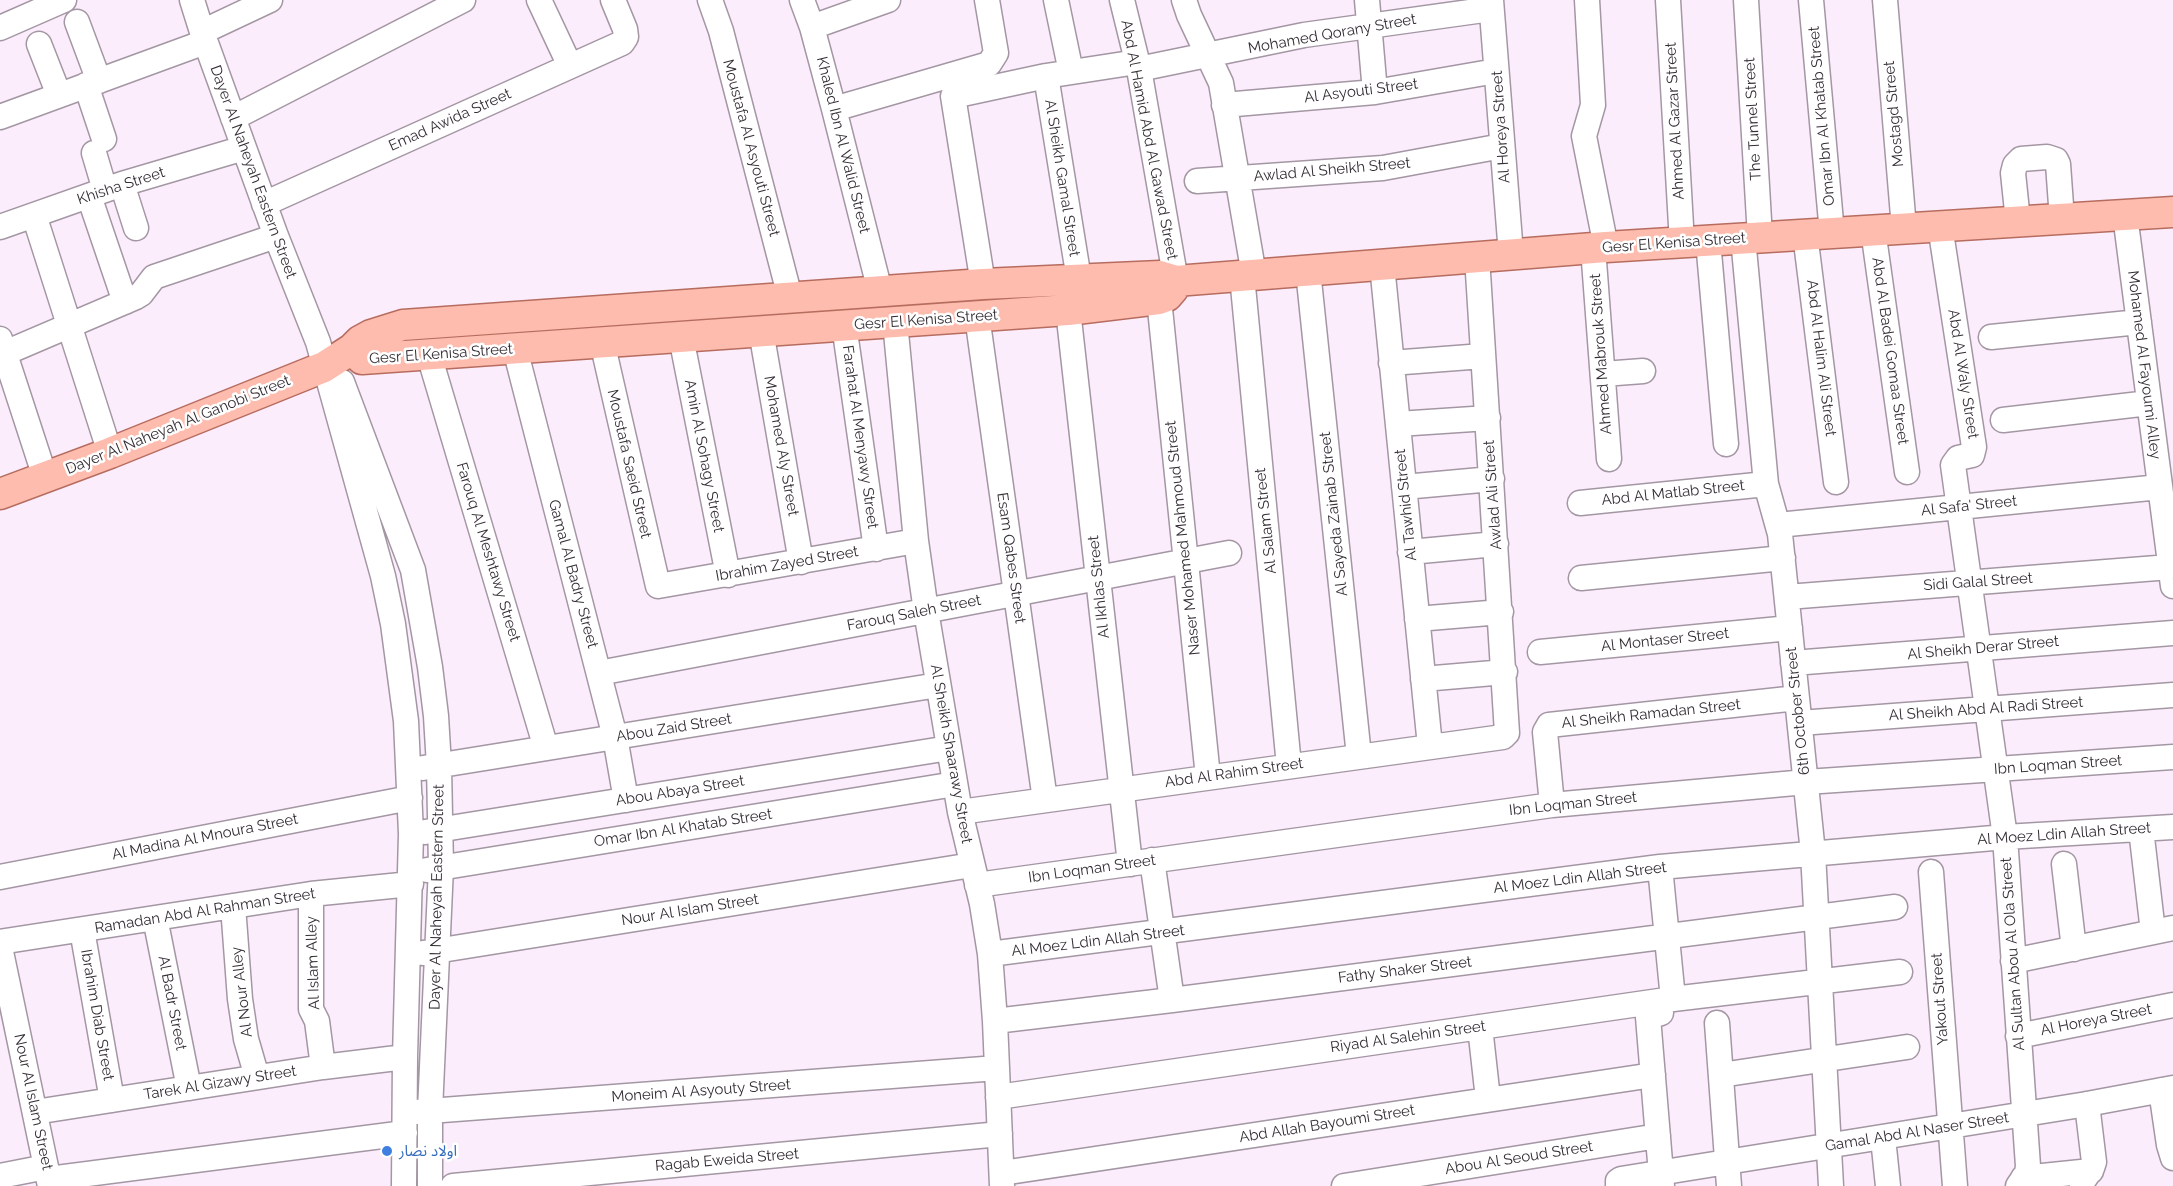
<!DOCTYPE html>
<html>
<head>
<meta charset="utf-8">
<style>
	body { margin:0 }
	canvas { display:block; background:#fcedfc }
</style>
</head>
<body>
<canvas width="2173" height="1186"></canvas>
<script>
const ctx = document.querySelector('canvas').getContext('2d');
ctx.lineJoin = 'round';
const poly = rows => new Path2D(rows.map(r => 'M' + r).join(''));
function stroke(path, color, width, dash) { ctx.strokeStyle = color; ctx.lineWidth = width; ctx.lineCap = dash ? 'butt' : 'round'; ctx.setLineDash(dash || []); ctx.stroke(path); }
function drawText(font, color, halo, rows, align = 'center') {
  ctx.font = font + ' Raleway,"Noto Sans Arabic",sans-serif'; ctx.lineWidth = 5; ctx.setLineDash([]); ctx.textBaseline = 'middle'; ctx.strokeStyle = halo; ctx.fillStyle = color; for (const [text, x, y, turn = 0] of rows) {
    ctx.save(); ctx.translate(x, y); ctx.rotate((+turn || 0) * Math.PI / 180); ctx.textAlign = isNaN(turn) ? turn : align; if (halo) ctx.strokeText(text, 0, 0); ctx.fillText(text, 0, 0); ctx.restore();
  }
}
const minor = poly([
	[192,0,202,32,276,236,318,342,383,576,393,624,406,721,411,834,405,1057,404,1186],
	[539,0,570,66],
	[710,0,721,31,790,297],
	[802,0,812,27,834,109,880,291],
	[1056,0,1071,72],
	[1122,0,1139,69,1176,281],
	[1184,0,1189,15,1221,83,1254,275],
	[1367,0,1375,92],
	[1491,0,1511,254],
	[1587,0,1593,105,1584,136,1606,247],
	[1668,0,1682,243],
	[1746,0,1760,237],
	[1811,0,1832,233],
	[1885,0,1904,228],
	[77,22,99,81],
	[812,27,888,0],
	[0,28,64,0],
	[202,32,270,0],
	[39,44,59,95],
	[1139,69,1304,35,1491,9],
	[1046,76,1079,279],
	[86,85,104,139],
	[1224,105,1375,92,1496,71],
	[834,109,989,64,996,53,987,0],
	[0,117,205,42],
	[233,118,463,0],
	[94,153,105,190],
	[1197,181,1383,168,1502,146],
	[122,184,136,228],
	[89,196,125,302],
	[264,204,622,43,626,37,625,29,613,0],
	[34,215,110,453],
	[2125,215,2173,586],
	[2018,221,2013,173,2015,165,2021,159,2047,157,2056,160,2058,164,2062,219],
	[1940,226,1974,447,1972,455,1958,458,1953,465,2005,837,2028,1166,2027,1173,2018,1186],
	[0,227,122,184,244,148],
	[1873,230,1907,472],
	[1805,234,1836,482],
	[1743,238,1766,484,1780,534,1813,853,1831,1186],
	[1708,241,1726,444],
	[1593,248,1609,459],
	[1382,265,1430,746],
	[1308,271,1359,756],
	[1242,276,1289,766],
	[983,284,953,96,1046,76,1137,62],
	[1159,299,1208,777],
	[1068,310,1130,864],
	[977,316,1045,800],
	[895,322,916,541,926,611,960,812,982,904,990,954,995,1021,1002,1186],
	[844,325,876,549],
	[761,331,801,562],
	[681,337,728,575],
	[1991,337,2139,322],
	[0,339,45,477],
	[602,342,658,586,916,541],
	[515,349,615,737,626,800],
	[5,353,136,297,141,294,154,277,276,236],
	[429,355,546,748],
	[1391,363,1483,356],
	[1603,374,1643,371],
	[342,382,413,570,430,667,436,716,439,766,441,867,430,1111,430,1186],
	[2003,420,2149,403],
	[1398,424,1488,418],
	[1404,487,1492,479],
	[1580,503,1766,484],
	[1778,525,2160,487],
	[1410,552,1496,544],
	[1581,578,1783,558],
	[1787,597,2170,567],
	[1417,619,1501,612],
	[1540,652,1790,628],
	[1793,663,2173,633],
	[599,673,1229,553],
	[1423,679,1505,672],
	[1800,723,2173,695],
	[423,768,938,685],
	[1552,805,1545,732,1549,725,1797,698],
	[960,812,1503,737,1507,733,1477,257],
	[2141,829,2153,932],
	[425,832,949,748],
	[1152,860,1172,1000],
	[2064,864,2074,949],
	[1660,867,1673,999],
	[427,870,955,784],
	[1931,872,1955,1186],
	[0,877,410,798],
	[977,885,1552,805,1806,782,2173,757],
	[311,894,311,1009,317,1021,323,1067],
	[233,906,240,999,246,1039,257,1077],
	[155,918,189,1088],
	[82,930,112,1100],
	[0,942,311,894,411,884],
	[0,947,50,1186],
	[423,953,972,865],
	[990,954,1660,867,2005,837,2173,827],
	[2013,961,2173,928],
	[1661,1001,1661,1013,1648,1017,1662,1186],
	[995,1021,1172,1000,1895,907],
	[1717,1023,1729,1186],
	[1480,1027,1488,1099],
	[2018,1036,2173,1005],
	[1721,1075,1907,1047],
	[2161,1090,2169,1145,2173,1158],
	[998,1097,1673,999,1900,972],
	[35,1112,323,1067,405,1057],
	[416,1112,997,1068],
	[1883,1138,1888,1186],
	[1002,1173,1653,1075],
	[0,1176,46,1167],
	[2023,1178,2091,1171],
	[49,1179,405,1133],
	[453,1186,1000,1134],
	[1344,1186,1658,1136],
	[1618,1186,1618,1181,1621,1179,2087,1104,2173,1088],
	[2082,1186,2083,1181,2092,1168,2094,1162,2087,1104]
]);
const major = poly([
	[352,349,362,359,1068,310,1159,299,1167,296,1173,289,1176,281],
	[0,494,110,453,324,367,352,349,360,341,371,335,403,325,983,284,1160,276,1176,281,1606,247,2173,212]
]);
stroke(minor, '#a497a4', 27);
stroke(major, '#b66d60', 33);
stroke(minor, '#fff', 24);
stroke(major, '#fdbcad', 30);
for (const [x, y, r, color] of [
	[387,1151,6,"#3f7fe0"]
]) { const dot = new Path2D(); dot.arc(x, y, r, 0, 2 * Math.PI); ctx.fillStyle = color; ctx.fill(dot); stroke(dot, '#fff', 2); }
drawText('15px', '#342e34', '#fff', [
	["Mohamed Qorany Street",1332,34,-10],
	["Al Asyouti Street",1361,91,-7],
	["Mostagd Street",1894,114,-95],
	["Omar Ibn Al Khatab Street",1822,116,-95],
	["The Tunnel Street",1753,119,-93],
	["Emad Awida Street",450,120,-24],
	["Ahmed Al Gazar Street",1675,121,-93],
	["Al Horeya Street",1501,127,-94],
	["Abd Al Hamid Abd Al Gawad Street",1149,140,79],
	["Khaled Ibn Al Walid Street",843,145,76],
	["Moustafa Al Asyouti Street",751,148,75],
	["Awlad Al Sheikh Street",1332,170,-5],
	["Dayer Al Naheyah Eastern Street",253,172,70],
	["Al Sheikh Gamal Street",1062,178,81],
	["Khisha Street",121,186,-18],
	["Gesr El Kenisa Street",1674,243,-4],
	["Gesr El Kenisa Street",926,320,-4],
	["Abd Al Badei Gomaa Street",1890,351,82],
	["Gesr El Kenisa Street",441,354,-4],
	["Ahmed Mabrouk Street",1601,354,-94],
	["Abd Al Halim Ali Street",1821,358,83],
	["Mohamed Al Fayoumi Alley",2144,365,83],
	["Abd Al Waly Street",1963,374,81],
	["Dayer Al Naheyah Al Ganobi Street",178,425,-22],
	["Farahat Al Menyawy Street",860,437,82],
	["Mohamed Aly Street",781,446,80],
	["Amin Al Sohagy Street",704,456,79],
	["Moustafa Saeid Street",629,464,77],
	["Abd Al Matlab Street",1673,493,-6],
	["Awlad Ali Street",1493,495,-94],
	["Al Tawhid Street",1406,505,-96],
	["Al Safa' Street",1969,506,-6],
	["Al Sayeda Zainab Street",1334,514,-96],
	["Al Salam Street",1266,521,-96],
	["Naser Mohamed Mahmoud Street",1183,538,-96],
	["Farouq Al Meshtawy Street",488,552,73],
	["Esam Qabes Street",1011,558,82],
	["Ibrahim Zayed Street",787,564,-10],
	["Gamal Al Badry Street",573,574,75],
	["Sidi Galal Street",1978,582,-4],
	["Al Ikhlas Street",1099,587,-96],
	["Farouq Saleh Street",914,613,-11],
	["Al Montaser Street",1665,640,-6],
	["Al Sheikh Derar Street",1983,648,-5],
	["Al Sheikh Abd Al Radi Street",1986,709,-4],
	["6th October Street",1798,711,-96],
	["Al Sheikh Ramadan Street",1651,714,-6],
	["Abou Zaid Street",674,728,-9],
	["Al Sheikh Shaarawy Street",951,754,80],
	["Ibn Loqman Street",2058,765,-4],
	["Abd Al Rahim Street",1234,773,-8],
	["Abou Abaya Street",680,791,-9],
	["Ibn Loqman Street",1573,804,-6],
	["Omar Ibn Al Khatab Street",683,828,-9],
	["Al Moez Ldin Allah Street",2064,834,-4],
	["Al Madina Al Mnoura Street",205,837,-11],
	["Ibn Loqman Street",1092,869,-8],
	["Al Moez Ldin Allah Street",1580,878,-7],
	["Dayer Al Naheyah Eastern Street",437,897,-89],
	["Nour Al Islam Street",690,910,-9],
	["Ramadan Abd Al Rahman Street",205,911,-9],
	["Al Moez Ldin Allah Street",1098,941,-7],
	["Al Sultan Abou Al Ola Street",2013,954,-94],
	["Al Islam Alley",313,963,-92],
	["Fathy Shaker Street",1405,970,-7],
	["Al Nour Alley",242,992,-97],
	["Yakout Street",1940,999,-94],
	["Al Badr Street",172,1003,79],
	["Ibrahim Diab Street",97,1015,80],
	["Al Horeya Street",2096,1020,-11],
	["Riyad Al Salehin Street",1408,1037,-8],
	["Tarek Al Gizawy Street",220,1083,-9],
	["Moneim Al Asyouty Street",701,1091,-4],
	["Nour Al Islam Street",33,1102,78],
	["Abd Allah Bayoumi Street",1327,1124,-9],
	["Gamal Abd Al Naser Street",1917,1132,-9],
	["Abou Al Seoud Street",1519,1158,-9],
	["Ragab Eweida Street",727,1160,-5]
]);
drawText('15px', '#366cbe', '#fff', [
	["اولاد نصار",399,1151]
], 'left');
</script>
</body>
</html>
